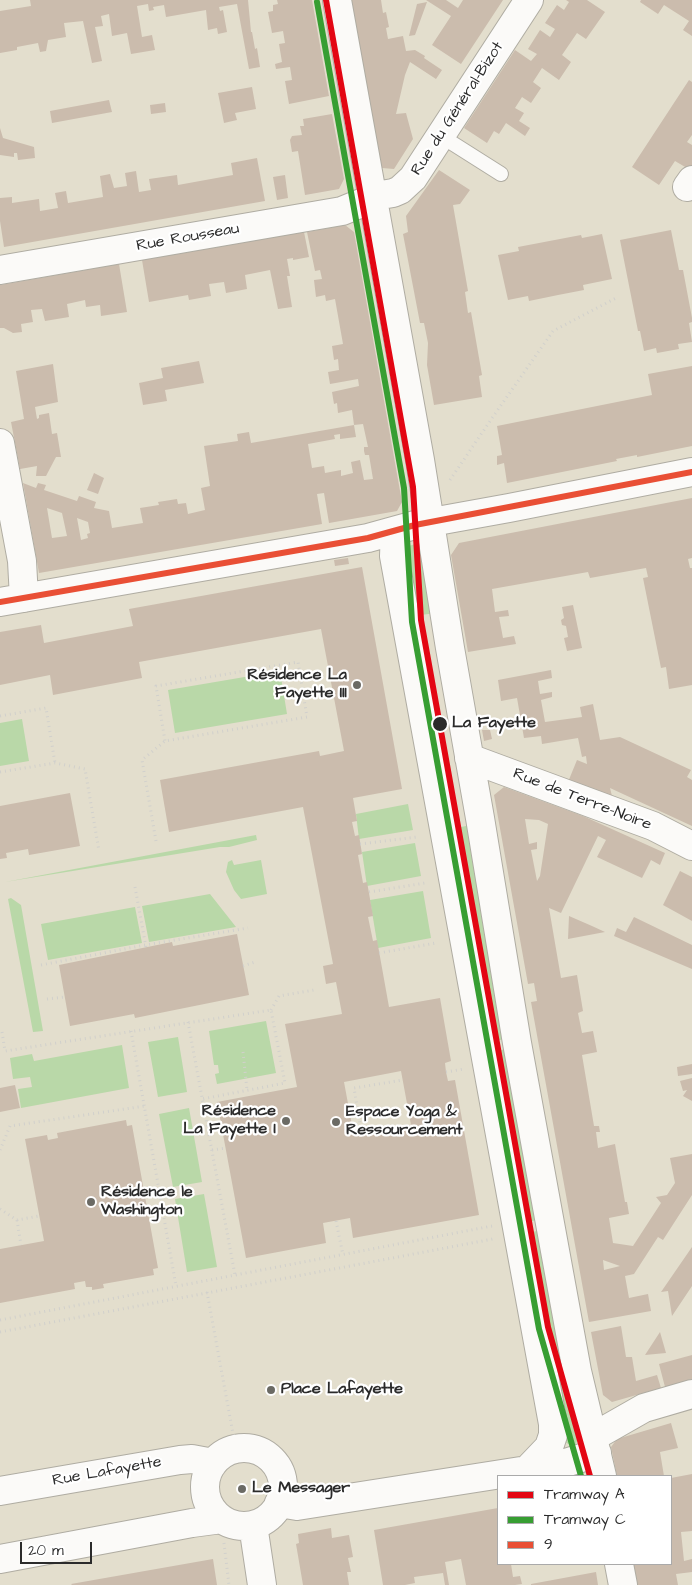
<!DOCTYPE html>
<html>
<head>
<meta charset="utf-8">
<style>
	body { margin:0 }
	#map { position:relative; width:692px; height:1585px; overflow:hidden; background:#e3decd; font-family:"Architects Daughter",sans-serif }
	canvas { display:block }
	.legend { position:absolute; left:497px; top:1475px; width:175px; height:90px; box-sizing:border-box; background:#fff; border:1px solid #aaa; margin:0; padding:6px 9px; list-style:none; font-size:15px; color:#2b2b2b }
	.legend li { display:flex; align-items:center; gap:10px; height:25px }
	.legend b { width:25px; border:1px solid #aaa }
	.scale { position:absolute; left:20px; top:1542px; width:72px; height:22px; box-sizing:border-box; border:2px solid #2b2b2b; border-top:0; padding-left:6px; font-size:15px; line-height:18px; white-space:nowrap; color:#2b2b2b; -webkit-text-stroke:4px #fff; paint-order:stroke }
</style>
</head>
<body>
<div id="map">
<canvas width="692" height="1585"></canvas>
<ul class="legend">
<li><b style="height:6px;background:#e30613"></b>Tramway A</li>
<li><b style="height:6px;background:#379e32"></b>Tramway C</li>
<li><b style="height:6px;background:#e94f35"></b>9</li>
</ul>
<div class="scale">20 m</div>
</div>
<script>
const ctx = document.querySelector('canvas').getContext('2d');
ctx.lineJoin = 'round';
function fill(path, color) { ctx.fillStyle = color; ctx.fill(path, 'evenodd'); }
const poly = rows => new Path2D(rows.map(r => 'M' + r).join(''));
function stroke(path, color, width, dash) { ctx.strokeStyle = color; ctx.lineWidth = width; ctx.lineCap = dash ? 'butt' : 'round'; ctx.setLineDash(dash || []); ctx.stroke(path); }
function drawText(font, color, halo, rows, align = 'center') {
  ctx.font = font + ' "Architects Daughter",sans-serif'; ctx.lineWidth = 4.5; ctx.setLineDash([]); ctx.textBaseline = 'middle'; ctx.strokeStyle = halo; ctx.fillStyle = color; for (const [text, x, y, turn = 0] of rows) {
    ctx.save(); ctx.translate(x, y); ctx.rotate((+turn || 0) * Math.PI / 180); ctx.textAlign = isNaN(turn) ? turn : align; if (halo) ctx.strokeText(text, 0, 0); ctx.fillText(text, 0, 0); ctx.restore();
  }
}
fill(poly([
	[415,544,422,547,437,613,412,616,406,547],
	[280,671,287,714,175,733,168,690],
	[22,719,29,761,0,766,0,723],
	[408,804,413,830,359,839,356,814],
	[476,824,510,1038,490,1042,451,829],
	[256,835,257,840,229,847,220,847,5,882],
	[415,843,421,876,367,886,362,852],
	[232,860,234,865,261,860,267,894,241,899,234,890,226,872,228,862],
	[423,891,431,938,378,948,370,900],
	[210,894,236,927,149,942,142,906],
	[11,898,21,905,43,1031,33,1032,8,899],
	[135,907,142,943,48,960,41,924],
	[266,1021,276,1073,217,1084,215,1074,219,1073,218,1065,214,1065,209,1031],
	[178,1037,187,1092,158,1097,148,1042],
	[122,1045,129,1088,21,1108,18,1089,32,1087,30,1077,13,1079,10,1058,32,1054,34,1061],
	[511,1048,542,1219,523,1223,492,1052],
	[189,1108,202,1182,173,1187,159,1114],
	[204,1194,217,1267,187,1272,175,1199],
	[544,1230,569,1367,549,1371,525,1233],
	[571,1378,580,1434,574,1448,561,1439,551,1382]
]), '#b9d8a8');
fill(poly([
	[30,0,248,0,251,32,252,32,255,49,257,48,260,67,249,69,237,4,219,7,220,11,223,10,227,32,218,34,217,28,208,30,206,10,166,17,164,5,153,7,154,10,149,11,148,4,137,6,142,37,152,35,155,50,131,54,127,33,112,36,109,14,101,16,103,26,95,27,102,61,92,63,83,21,64,23,66,37,48,40,46,51,40,52,38,43,17,47,17,50,0,53,0,11,31,6],
	[277,0,312,0,329,96,289,104,285,81,292,80,290,67,276,69,275,64,282,62,279,44,285,43,283,31,272,33,268,12,273,11,273,5,278,4],
	[351,0,381,0,383,13,386,12,389,27,386,28,388,39,403,36,406,51,415,50,425,56,424,58,442,70,436,79,410,62,405,75,396,114,406,113,413,139,394,169,382,168,380,166],
	[426,0,446,0,458,8,463,0,503,0,461,64,432,45,451,16],
	[566,0,587,0,605,12,586,39,577,33,562,55,571,62,559,80,542,68,533,82,541,88,531,103,522,97,515,108,524,113,519,121,530,128,525,136,506,123,499,134,494,131,487,143,464,128,515,50,531,61,537,54,528,49,540,30,550,37,555,29,545,23,557,5,564,10,569,2],
	[641,0,692,0,692,36,683,30,689,21,664,5,658,14,640,2],
	[427,2,415,35,409,36,417,4],
	[689,80,692,82,692,135,687,142,692,145,692,171,675,161,659,185,632,167],
	[252,87,256,109,235,113,237,120,224,123,218,93],
	[109,100,112,112,52,123,50,111],
	[165,103,166,112,151,114,150,105],
	[332,114,344,179,339,189,305,195,298,151,292,152,290,140,292,136,302,135,300,126,304,126,303,119],
	[0,128,3,138,34,147,35,158,18,160,17,153,14,153,14,157,0,155],
	[257,158,265,201,4,247,0,221,0,198,12,197,12,203,39,199,40,211,58,208,55,193,66,191,68,203,103,197,100,176,110,174,114,188,127,186,125,173,136,171,139,192,151,190,149,179,177,175,178,185,233,175,231,163],
	[439,170,470,190,460,204,453,205,468,291,465,292,468,313,471,312,482,375,479,376,482,397,434,405,427,365,428,343,424,323,420,323,403,234,408,232,406,216],
	[285,175,288,198,277,200,273,177],
	[345,225,354,232,402,502,397,511,329,523,324,493,317,494,322,524,39,573,23,483,36,488,38,483,46,485,44,490,77,501,79,496,96,502,94,508,109,511,112,528,143,523,140,508,159,505,158,502,177,499,178,504,186,503,188,514,205,510,201,488,210,486,204,446,238,441,237,434,249,432,251,443,354,425,356,437,340,439,340,434,334,435,335,439,308,444,312,468,324,466,325,473,341,470,341,476,353,473,351,462,360,460,364,480,373,479,369,455,365,455,364,451,364,447,368,447,363,424,354,425,352,410,338,413,337,403,334,404,332,392,359,386,358,379,330,384,328,372,339,370,338,359,334,360,332,346,343,344,335,299,326,301,325,295,316,297,314,280,322,279,320,270,315,271,307,232],
	[47,508,62,513,67,536,52,538],
	[77,518,88,522,90,533,87,534,88,538,81,540],
	[671,230,679,270,683,270,692,318,692,322,689,323,692,342,678,344,679,349,657,353,656,348,644,351,640,331,638,331,620,240],
	[304,232,309,257,293,260,293,258,287,259,290,276,287,276,292,307,278,309,270,270,245,275,247,289,226,293,224,282,209,284,211,296,189,300,188,295,149,302,142,260],
	[602,234,612,279,583,285,584,290,558,295,529,301,528,296,508,300,498,255,519,251,518,247,581,235,582,238],
	[119,264,127,312,101,316,100,305,86,307,85,300,67,304,69,317,45,321,42,309,31,310,33,322,21,324,22,332,13,333,4,328,0,328,0,285],
	[199,361,204,383,165,390,167,401,143,405,139,383,163,378,161,368],
	[53,364,58,402,35,407,37,419,39,418,39,415,49,413,52,434,57,433,61,457,56,457,46,476,36,476,37,466,20,469,11,422,24,419,16,371],
	[692,366,692,446,637,457,637,455,616,459,617,461,507,483,504,463,497,465,497,456,502,455,497,426,652,395,648,374],
	[94,473,104,478,98,494,87,490],
	[692,498,692,558,688,559,690,568,692,568,692,685,669,689,666,667,661,668,643,578,648,577,646,568,590,578,588,572,492,589,495,612,508,610,509,616,499,617,503,638,514,636,516,644,468,652,451,555,459,543],
	[348,558,349,564,335,566,334,560],
	[362,567,402,789,353,798,357,821,352,822,355,836,359,835,362,854,358,855,363,883,367,882,373,916,368,917,373,941,377,940,389,1007,440,998,451,1061,445,1063,446,1072,448,1081,455,1080,479,1215,353,1238,350,1218,323,1223,326,1243,246,1258,217,1102,297,1087,285,1024,342,1014,336,982,326,984,323,966,333,964,303,807,169,832,160,780,319,751,320,756,344,751,321,629,139,662,142,678,53,695,50,675,0,685,0,632,41,625,44,643,133,626,129,609],
	[401,1071,411,1125,354,1136,344,1082],
	[573,605,582,648,567,651,564,638,568,637,566,626,562,625,561,620,564,618,562,607],
	[551,670,552,678,538,681,540,694,552,692,552,697,541,700,545,722,582,717,580,707,593,704,600,740,620,737,691,770,687,777,692,780,692,826,610,788,613,800,568,782,577,760,587,764,586,756,582,757,578,738,542,744,541,736,524,738,517,698,501,701,498,680],
	[482,730,490,730,492,739,484,741],
	[504,787,583,816,665,853,660,865,651,860,642,878,597,857,606,840,598,836,561,913,549,908,561,978,577,975,583,1011,578,1013,582,1033,593,1031,597,1052,582,1055,594,1126,599,1126,600,1132,596,1132,598,1148,615,1144,625,1202,627,1202,629,1214,609,1218,613,1243,633,1246,661,1203,656,1197,667,1195,675,1183,670,1158,692,1154,692,1195,663,1240,658,1237,634,1274,625,1276,629,1298,648,1294,651,1311,589,1322,531,1002,537,1001,534,983,528,984,494,795],
	[525,819,539,820,548,824,540,876,537,881,531,850,537,849,537,842,529,844],
	[603,1260,620,1266,604,1270],
	[70,793,80,846,29,855,28,849,6,853,7,858,0,859,0,806],
	[680,871,692,877,692,921,663,905],
	[569,916,592,926,605,932,568,939],
	[634,917,692,945,692,969,614,936,617,928,626,932],
	[237,934,249,995,135,1018,134,1014,70,1026,59,965,172,942,173,946],
	[692,1064,692,1074,678,1076,677,1067],
	[692,1078,692,1101,683,1096,687,1090,683,1091,680,1081],
	[15,1085,20,1108,0,1112,0,1088],
	[126,1120,127,1126,132,1125,158,1268,153,1269,154,1275,103,1284,104,1288,92,1290,92,1287,86,1287,85,1281,74,1283,75,1289,0,1303,0,1249,44,1241,25,1139,47,1135,48,1140,58,1138,57,1133],
	[692,1247,692,1286,672,1316,668,1291,661,1292],
	[621,1326,626,1357,632,1357,636,1381,657,1375,661,1388,612,1402,603,1395,591,1332],
	[660,1332,666,1353,645,1355],
	[692,1355,692,1379,665,1387,659,1364],
	[671,1423,678,1448,660,1452,664,1476,617,1476,611,1447,617,1439],
	[692,1474,692,1531,681,1532,684,1561,692,1559,692,1572,676,1574,678,1585,637,1585,633,1564,671,1564,671,1478],
	[498,1508,498,1564,511,1564,513,1577,520,1576,522,1584,515,1585,466,1585,461,1559,445,1562,449,1585,445,1585,443,1573,414,1577,415,1583,405,1585,383,1585,374,1530],
	[331,1528,332,1538,349,1535,353,1557,348,1558,351,1572,347,1572,349,1585,303,1585,296,1544,299,1543,298,1534],
	[213,1559,217,1585,72,1585,71,1584],
	[596,1572,598,1585,531,1585,531,1584]
]), '#cbbcad');
const lane = poly([
	[441,136,501,174]
]);
const street = poly([
	[337,0,420,460,450,648,480,818,517,1043,577,1371,602,1476],
	[687,187,692,180],
	[0,270,342,211,381,195,393,193,400,190,413,178,529,0],
	[0,443,22,561,24,598],
	[395,531,394,556,553,1424,553,1435,549,1447,528,1469],
	[0,602,368,538,415,525,509,508,692,472],
	[469,758,653,826,692,846],
	[593,1437,644,1408,692,1394],
	[279,1503,297,1506,559,1465,597,1453],
	[619,1564,623,1585]
]);
const secondary = poly([
	'205 1487a39 39 0 1 1 78 0a39 39 0 1 1-78 0Z',
	[0,1491,180,1460,192,1459,208,1462,212,1465],
	[253,1525,262,1585],
	[0,1559,192,1523,222,1519]
]);
stroke(lane, '#afaca2', 16);
stroke(street, '#afaca2', 30);
stroke(secondary, '#afaca2', 30);
stroke(poly([
	[450,480,490,421,553,331,616,298],
	[0,716,46,708,55,763],
	[0,772,55,763,85,769,99,851],
	[156,841,142,760,165,741,307,717,298,662,156,686,165,741],
	[360,844,417,837],
	[135,887,146,947],
	[369,892,425,883],
	[379,953,436,943],
	[41,965,145,945,248,928],
	[243,966,255,962],
	[47,999,65,997],
	[271,1010,279,996,314,990],
	[188,1022,235,1275],
	[131,1031,176,1286],
	[2,1032,5,1051,271,1010,285,1083,202,1099],
	[243,1052,247,1090],
	[446,1072,464,1069],
	[352,1126,360,1124,354,1088,403,1080],
	[0,1150,10,1126,145,1106],
	[212,1150,226,1148],
	[0,1209,17,1220,39,1216],
	[17,1220,21,1245],
	[336,1221,343,1255],
	[207,1292,236,1450],
	[0,1320,492,1226],
	[0,1332,493,1239],
	[224,1543,229,1585]
]), '#d1d0cc', 3, [1, 4]);
stroke(lane, '#fbfaf8', 14);
stroke(street, '#fbfaf8', 28);
stroke(secondary, '#fbfaf8', 28);
stroke(poly([
	[0,602,368,538,415,525,692,472]
]), '#e94f35', 6);
stroke(poly([
	[326,0,413,487,421,620,548,1327,590,1476]
]), '#e30613', 6);
stroke(poly([
	[317,2,404,488,412,622,539,1329,581,1476]
]), '#379e32', 6);
for (const [x, y, r, color] of [
	[357,685,5,"#6b6a64"],
	[440,724,8,"#2b2b2b"],
	[286,1121,5,"#6b6a64"],
	[336,1122,5,"#6b6a64"],
	[91,1202,5,"#6b6a64"],
	[271,1390,5,"#6b6a64"],
	[242,1489,5,"#6b6a64"]
]) { const dot = new Path2D(); dot.arc(x, y, r, 0, 2 * Math.PI); ctx.fillStyle = color; ctx.fill(dot); stroke(dot, '#fff', 2); }
drawText('16px', '#2b2b2b', '#fff', [
	["Rue du Général-Bizot",458,109,-57],
	["Rue Rousseau",188,238,-10],
	["Rue de Terre-Noire",582,800,21],
	["Rue Lafayette",107,1472,-10]
]);
drawText('bold 16px', '#2b2b2b', '#fff', [
	["Résidence La",347,676,"right"],
	["Fayette III",347,694,"right"],
	["Résidence",276,1112,"right"],
	["La Fayette I",276,1130,"right"],
	["Espace Yoga &",346,1113],
	["Ressourcement",346,1131],
	["Résidence le",101,1193],
	["Washington",101,1211],
	["Place Lafayette",281,1390],
	["Le Messager",252,1489]
], 'left');
drawText('bold 16px', '#2b2b2b', '#fff', [
	["La Fayette",452,724]
], 'left');
</script>
</body>
</html>
